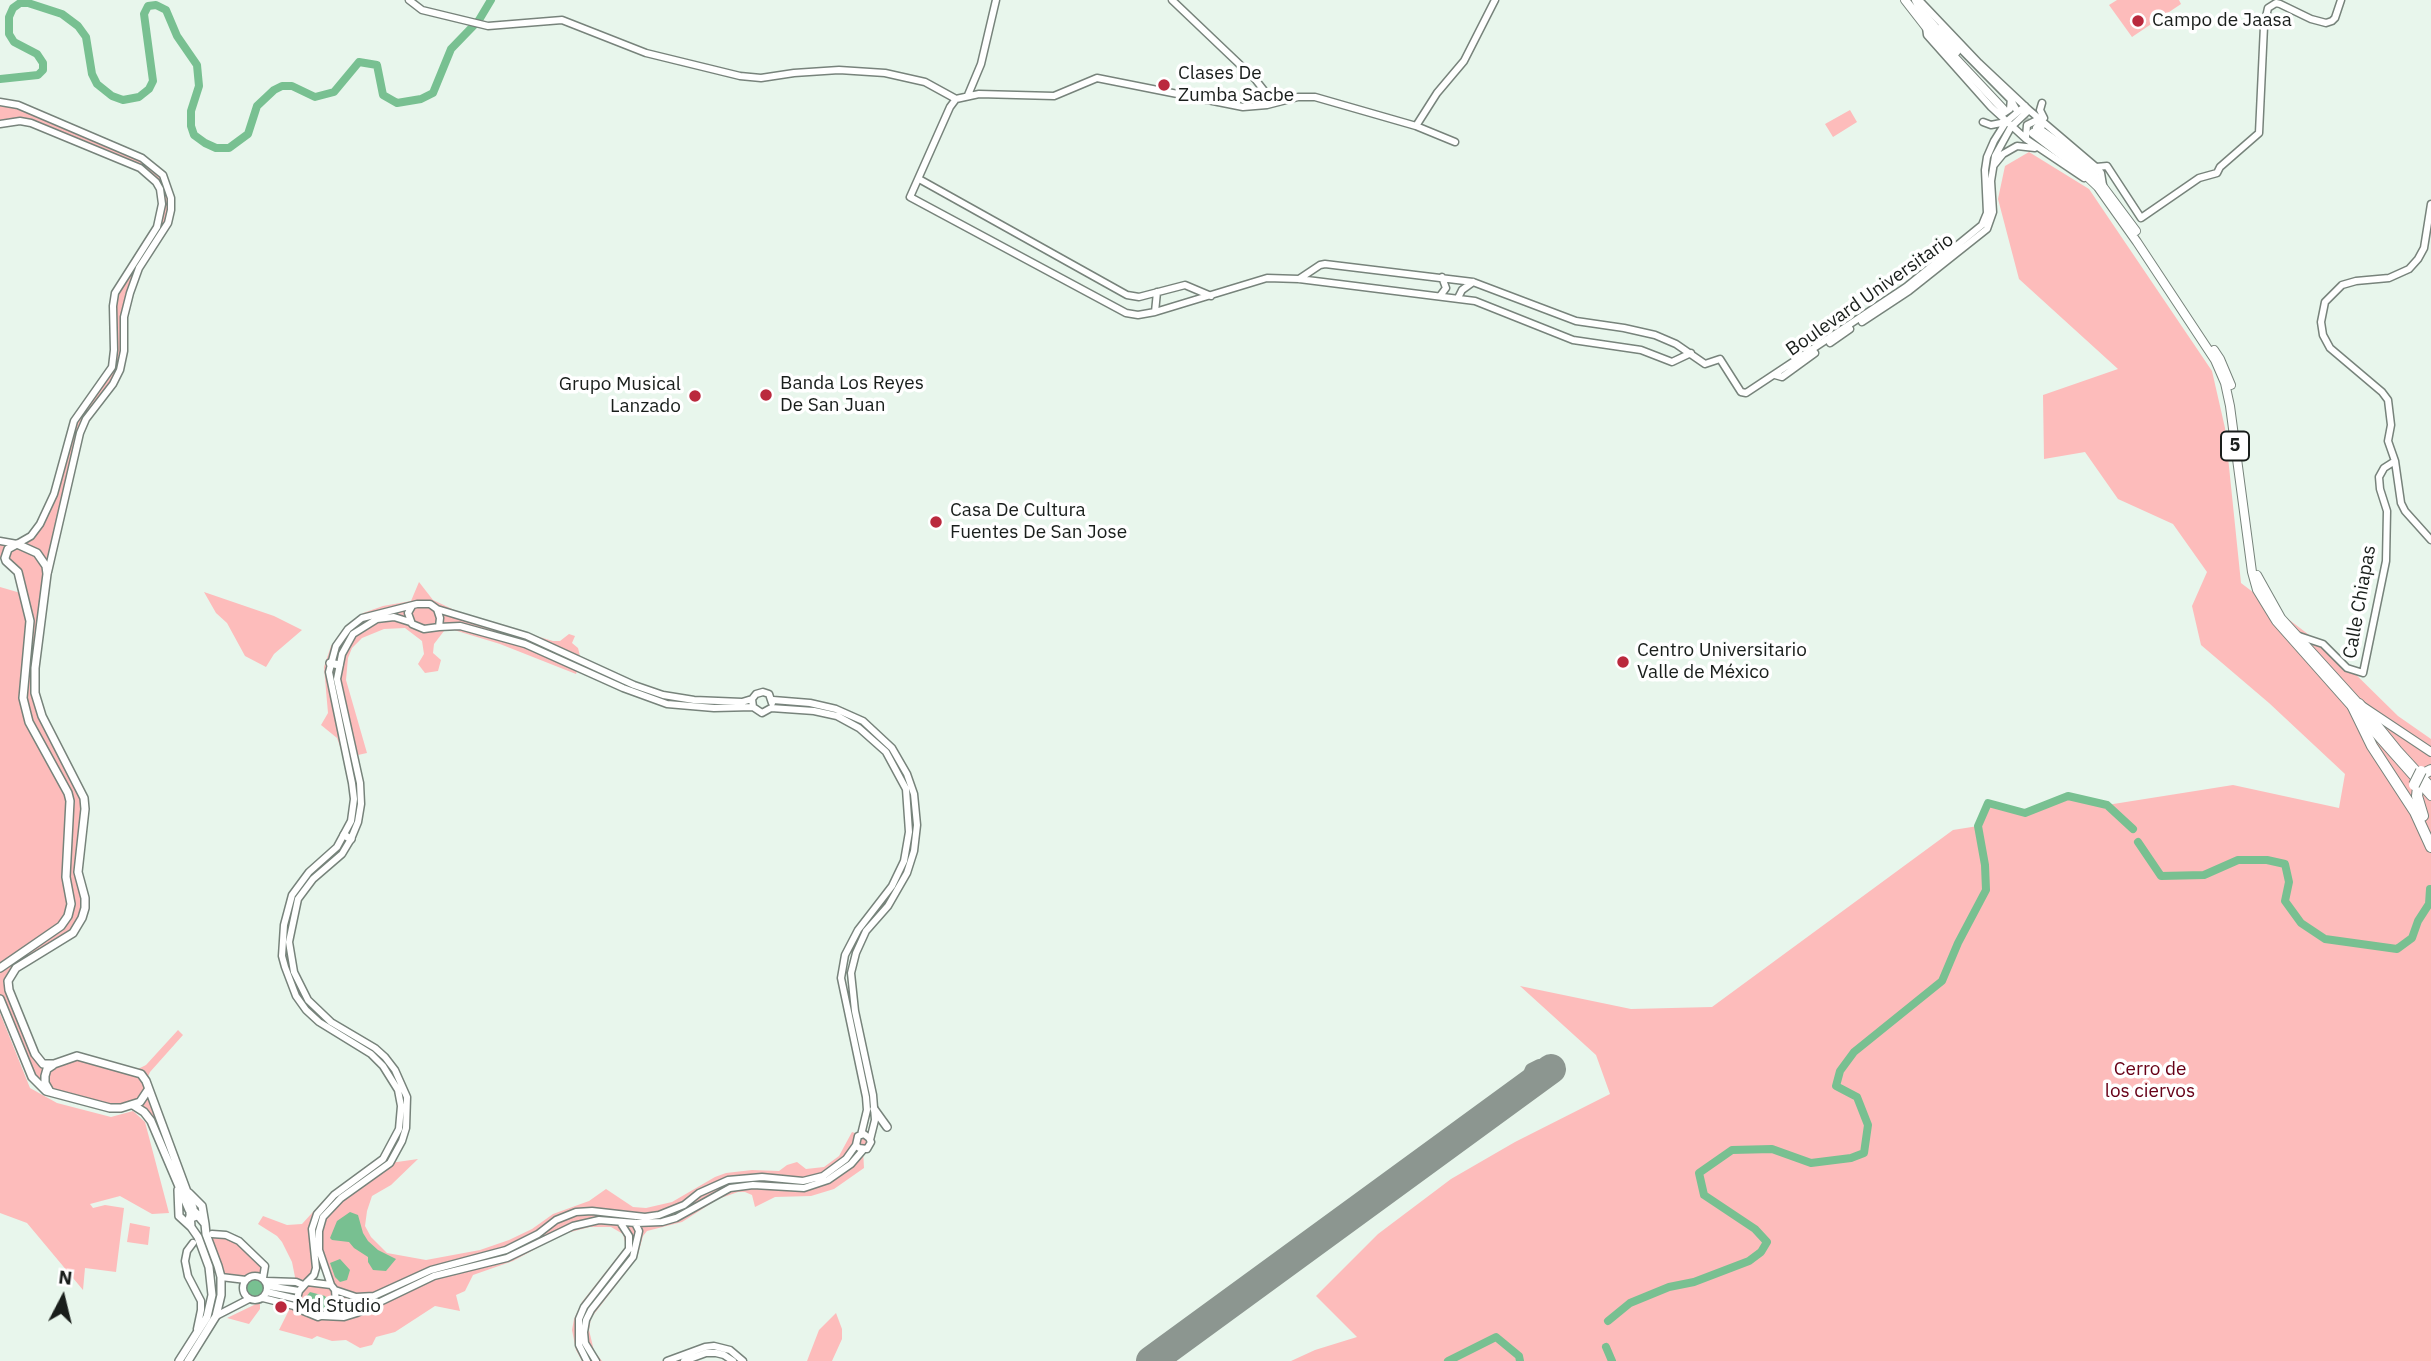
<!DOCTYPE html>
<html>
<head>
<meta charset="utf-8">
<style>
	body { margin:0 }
	#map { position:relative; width:2431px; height:1361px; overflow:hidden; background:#e8f6ec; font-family:"IBM Plex Sans",sans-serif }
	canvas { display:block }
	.north { position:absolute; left:28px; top:1263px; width:70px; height:70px; -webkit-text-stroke:5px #fff; paint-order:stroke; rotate:7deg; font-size:19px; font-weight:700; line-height:28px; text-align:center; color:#191e1b }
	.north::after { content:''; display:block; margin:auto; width:24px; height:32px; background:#191e1b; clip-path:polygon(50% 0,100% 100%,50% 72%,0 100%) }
</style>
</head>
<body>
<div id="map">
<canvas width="2431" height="1361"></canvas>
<div class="north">N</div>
</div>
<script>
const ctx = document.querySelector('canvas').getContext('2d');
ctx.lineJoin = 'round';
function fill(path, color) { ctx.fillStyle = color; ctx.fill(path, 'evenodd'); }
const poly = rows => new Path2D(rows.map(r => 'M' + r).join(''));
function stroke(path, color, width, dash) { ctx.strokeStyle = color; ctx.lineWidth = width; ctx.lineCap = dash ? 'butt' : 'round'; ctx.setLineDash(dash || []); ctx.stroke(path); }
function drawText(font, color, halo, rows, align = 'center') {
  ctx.font = font + ' "IBM Plex Sans",sans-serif'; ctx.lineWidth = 7; ctx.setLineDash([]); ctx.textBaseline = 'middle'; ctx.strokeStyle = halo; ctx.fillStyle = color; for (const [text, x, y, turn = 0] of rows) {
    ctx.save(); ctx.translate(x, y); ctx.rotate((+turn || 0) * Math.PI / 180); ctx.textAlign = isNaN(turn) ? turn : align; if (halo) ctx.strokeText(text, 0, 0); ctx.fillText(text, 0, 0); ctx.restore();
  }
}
fill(poly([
	[2117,0,2179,0,2181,4,2132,37,2109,5],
	[0,102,18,105,133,153,167,182,171,217,139,268,130,293,120,370,86,419,47,574,35,693,84,798,78,861,85,898,78,925,16,968,9,990,44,1064,74,1056,134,1071,146,1065,178,1030,183,1035,150,1072,146,1081,193,1206,151,1121,136,1106,121,1108,40,1086,0,999,0,587,24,594,18,572,9,563,0,558,0,541,17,544,31,536,54,494,72,427,112,367,114,299,157,227,162,204,152,176,31,123,0,124],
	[1850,110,1857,122,1833,137,1825,124],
	[2029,152,2089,189,2212,371,2225,428,2241,583,2338,657,2398,716,2431,739,2431,1361,1291,1361,1315,1350,1357,1337,1316,1296,1378,1234,1451,1179,1515,1142,1610,1094,1596,1055,1520,986,1631,1009,1712,1007,1953,830,1978,826,1988,803,2025,813,2068,796,2107,805,2233,785,2339,808,2345,774,2269,703,2201,645,2192,606,2207,572,2173,524,2118,499,2085,452,2044,459,2043,395,2118,369,2019,279,1998,199,2005,166],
	[419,582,433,600,465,615,553,641,560,641,569,634,575,636,572,643,578,648,581,660,579,667,576,674,500,644,454,630,444,631,434,644,433,653,441,660,438,671,425,673,418,664,424,654,422,641,405,628,384,629,362,638,352,648,348,658,346,680,367,753,344,758,337,738,321,725,328,713,324,667,331,646,345,627,363,613,383,606,411,601],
	[204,592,274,616,302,630,274,654,266,667,245,656,227,623,216,613],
	[0,1013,30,1088,57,1103,111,1117,133,1111,145,1122,169,1213,152,1214,120,1196,90,1204,93,1208,105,1205,124,1208,116,1272,85,1268,83,1290,27,1223,0,1213],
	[852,1132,861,1135,871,1142,863,1150,864,1168,834,1189,811,1196,775,1197,755,1207,752,1195,745,1192,738,1192,718,1199,682,1222,647,1231,643,1236,637,1258,591,1318,589,1330,594,1351,602,1361,582,1361,576,1350,572,1330,574,1319,582,1302,626,1246,623,1234,611,1227,590,1227,563,1234,513,1261,473,1275,465,1291,456,1295,460,1311,435,1306,395,1332,376,1337,372,1345,360,1348,346,1340,332,1341,317,1336,312,1339,279,1330,291,1306,300,1309,297,1299,306,1282,296,1282,292,1262,282,1242,277,1236,258,1224,263,1216,287,1225,302,1224,322,1202,334,1195,324,1205,312,1228,316,1268,308,1281,330,1285,324,1268,319,1231,332,1206,390,1163,418,1159,391,1185,372,1196,367,1211,365,1226,371,1237,387,1253,426,1260,480,1250,509,1240,532,1229,553,1214,589,1201,606,1189,633,1207,646,1208,672,1202,715,1177,726,1173,752,1170,779,1171,787,1165,797,1162,806,1169,824,1167,839,1156],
	[130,1223,150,1227,148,1245,127,1242],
	[212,1234,226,1235,261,1261,263,1278,254,1276,247,1279,221,1277,209,1245],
	[260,1299,260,1309,249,1324,227,1318,256,1304],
	[836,1313,842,1329,842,1339,832,1361,807,1361,819,1330]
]), '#fdbcbb');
fill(poly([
	[350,1212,358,1215,363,1233,368,1241,378,1250,396,1259,386,1271,373,1270,368,1262,368,1257,354,1248,349,1242,332,1240,330,1238,337,1221],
	[340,1259,350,1270,347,1280,340,1282,335,1277,330,1263],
	'243 1288a12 12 0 1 1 24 0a12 12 0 1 1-24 0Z',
	[310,1292,325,1296,330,1303,328,1309,320,1311,307,1304,305,1298]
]), '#78c091');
stroke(poly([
	[0,79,38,75,43,70,43,63,37,54,14,42,9,34,9,17,13,8,20,3,28,3,62,14,78,26,86,37,92,74,97,84,112,96,123,100,139,97,149,89,153,81,144,14,148,6,156,5,166,10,177,36,197,65,199,86,191,111,191,126,194,135,205,143,216,148,229,148,248,134,257,106,274,90,282,86,292,86,315,97,334,92,359,62,377,65,383,95,397,103,421,99,433,93,451,49,479,20,491,0],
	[2138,842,2161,876,2204,875,2238,860,2267,860,2285,864,2289,882,2285,901,2301,923,2325,939,2397,949,2412,938,2418,921,2429,904,2430,889],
	[1608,1321,1630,1303,1669,1287,1694,1282,1749,1261,1761,1252,1767,1242,1755,1229,1704,1195,1699,1173,1732,1150,1772,1149,1811,1163,1851,1158,1864,1153,1868,1125,1857,1097,1836,1086,1840,1071,1854,1052,1942,981,1958,943,1986,890,1985,865,1978,826,1988,803,2025,813,2068,796,2107,805,2133,829],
	[1606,1347,1612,1361],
	[1448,1361,1496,1337,1519,1356,1520,1361]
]), '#78c091', 8);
stroke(poly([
	[1518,1093,1523,1088,1531,1069,1539,1065,1545,1070,1547,1075,1535,1081]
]), '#8c9690', 12);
stroke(poly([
	[1151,1361,1551,1069]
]), '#8c9690', 30);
stroke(poly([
	[2006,105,2034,127]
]), '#bfcbc2', 8, [8, 4]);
const tertiary = poly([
	[409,0,422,10,488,26,562,20,646,53,740,76,761,78,794,73,839,70,885,73,925,82,956,99],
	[1172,0,1255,79,1274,103],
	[1919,0,1979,63,2029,110,2096,167,2101,173,2103,185],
	[1926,27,1927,35,1991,107,2026,139,2084,178],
	[1940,28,2011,100,2017,111],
	[968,95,981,64,996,0],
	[956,99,950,107,910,197,1126,313,1138,315,1155,312,1267,278,1299,279,1475,301,1573,340,1641,350,1672,362,1691,353],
	[956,99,979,94,1054,96,1097,78,1243,107,1267,105,1298,97,1315,97,1416,126,1455,142],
	[0,102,18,105,142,158,163,175,171,198,171,210,168,223,139,268,130,293,124,317,124,351,120,370,113,384,86,419,80,433,48,572],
	[2042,103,2040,110,2044,118],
	[1998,112,2004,113,2010,109,2011,98],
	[1983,122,1991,125,2006,122],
	[0,124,20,121,31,123,140,168,156,182,160,189,162,204,157,227,115,293,113,306,114,350,112,367,74,421,54,494,40,524,31,536,17,544,0,541],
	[1416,126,1437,93,1464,61,1495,0],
	[2026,137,2027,125,2035,121,2043,125],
	[1994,165,2003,154,2017,146,2035,148],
	[2096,167,2107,166,2141,218,2199,178,2217,173,2220,167,2259,133,2264,26,2268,8,2276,3,2280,4,2311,19,2326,23,2332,21,2335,18,2341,0],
	[919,179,1127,295,1139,297,1185,285,1211,296],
	[2431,204,2424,248,2418,259,2409,269,2389,278,2356,281,2342,285,2325,302,2321,322,2323,335,2330,348,2382,392,2388,400,2391,425,2388,441,2395,461,2401,503,2405,511,2431,540],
	[1299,279,1320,265,1325,264,1473,282,1576,321,1624,328,1655,335,1676,344,1705,364,1720,359,1741,392,1746,393,1906,287,1982,225,1987,213,1985,170,1987,157,1994,141,2006,122,2025,106],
	[1440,296,1446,288,1442,277],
	[1458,298,1462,290,1473,282],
	[1155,312,1157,292],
	[1862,322,1909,291,1987,229,1993,212,1991,181,1995,156,2011,127,2029,110],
	[1830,343,1850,329],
	[1775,375,1782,377,1815,353],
	[437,609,527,636,634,685,663,695,694,700,742,702,752,699,756,694,763,692,769,694,772,703],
	[439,627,460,626,525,644,623,688,667,704,714,708,753,707],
	[2299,636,2323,644,2347,668,2363,673,2386,561,2387,511,2380,489,2379,477,2384,468,2395,461],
	[752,699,753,707,762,713,771,708,814,711,837,716,859,728,886,752,906,789,909,832,904,861,892,886,858,930,845,955,841,978,866,1097,867,1110,861,1135],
	[773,700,810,703,836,709,863,721,892,748,907,774,914,794,917,825,914,851,907,873,888,906,866,931,856,953,851,973,855,1011,873,1095,875,1120,870,1140],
	[212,1234,226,1235,239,1241,265,1266,263,1278],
	[193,1243,187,1251,185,1261,188,1276,201,1301,201,1310,197,1329],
	'243 1288a12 12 0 1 1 24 0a12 12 0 1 1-24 0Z',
	[221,1277,246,1280],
	[266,1281,296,1282,303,1285],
	[307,1282,314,1275,316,1268,312,1229,317,1214,334,1195,383,1159,399,1129,401,1106,398,1090,383,1066,371,1054,319,1022,306,1010,296,996,285,967,282,956,284,925,292,895,309,872,337,847,351,821,354,799,352,783,329,672,336,646,348,629,362,618,417,604,430,604,437,609,440,618,439,627,424,629,412,624,408,613,412,606],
	[307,1282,331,1285,335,1290,336,1303,329,1313,318,1317,301,1310,297,1299,299,1291,307,1282],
	[331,1285,319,1250,319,1231,323,1217,341,1198,390,1163,402,1141,406,1128,407,1097,395,1070,385,1057,375,1048,331,1022,308,1000,294,972,289,942,298,899,313,879,342,854,351,839,358,822,361,804,360,783,337,679,342,654,353,634,377,619,394,617,410,622],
	[268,1286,299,1291],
	[335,1290,356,1297,374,1296,431,1270,506,1250,538,1234,556,1220,576,1212,592,1211,645,1217,659,1215,684,1205,699,1193,728,1180,762,1177,803,1181,823,1176,846,1159,856,1145,858,1136,864,1134,869,1138,871,1142,867,1149,859,1148,856,1145],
	[267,1292,297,1299],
	[263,1298,294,1306,300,1310],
	[216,1316,249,1299],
	[323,1316,344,1317,357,1313,434,1276,507,1258,573,1226,599,1220,636,1223,662,1222,676,1218,730,1188,753,1185,804,1188,828,1180,851,1164,863,1150],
	[587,1361,579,1345,579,1319,584,1307,629,1249,629,1236,620,1222],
	[596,1361,585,1343,584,1332,586,1320,591,1310,633,1257,639,1231,635,1223],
	[667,1361,705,1347,714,1346,730,1350,743,1361],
	[684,1361,706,1353,716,1353,724,1355,733,1361]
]);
const secondary = poly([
	[330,663,339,665],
	[344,835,351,839],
	[0,968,61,926,68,916,71,904,66,877,70,801,68,793,29,722,23,698,30,621,18,572,6,561,5,558,8,549,17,544,37,553,46,566,47,574,35,668,35,693,42,716,84,798,85,809,78,872,85,898,85,908,82,918,73,933,16,968,8,981,9,990,35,1054,43,1064,54,1064,77,1056,141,1074,146,1081,193,1208],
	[0,999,32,1077,46,1091,110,1108,121,1108,140,1102,148,1090],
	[49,1090,45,1083,45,1076,47,1069,53,1065],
	[133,1105,144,1112,151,1121,189,1210],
	[874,1109,887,1127],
	[178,1190,179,1216,191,1227],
	[189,1193,202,1206,205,1224],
	[179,1361,207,1317,212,1295,209,1267,198,1237,191,1227,190,1213],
	[188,1361,216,1316,221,1295,221,1277,218,1266,206,1234,205,1224,195,1212]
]);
const primary = poly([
	[1905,0,1926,27,2003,109],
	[1916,0,1923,13,1956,52],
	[2037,128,2064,147,2092,172,2136,231],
	[2033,133,2076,166,2098,187,2137,242,2215,360,2225,383,2230,406,2252,572,2257,590,2276,621,2431,796],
	[2214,350,2220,359,2231,385],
	[2257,575,2281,618,2359,704,2431,752],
	[190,1218,198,1215]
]);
const motorway = poly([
	[2359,704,2397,751,2431,788],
	[2353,707,2372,746,2415,812,2431,847],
	[2423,774,2431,770],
	[2418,787,2417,796,2423,816]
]);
stroke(tertiary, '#77837b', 9);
stroke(secondary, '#77837b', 10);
stroke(primary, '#77837b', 10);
stroke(motorway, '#77837b', 12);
stroke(tertiary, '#fff', 6);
stroke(secondary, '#fff', 7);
stroke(primary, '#fff', 8);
stroke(motorway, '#fff', 10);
const motorwayBridge = poly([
	[2414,785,2421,771]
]);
stroke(motorwayBridge, '#77837b', 12, []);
stroke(motorwayBridge, '#fff', 10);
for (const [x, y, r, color] of [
	[2138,21,7,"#ba293d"],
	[1164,85,7,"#ba293d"],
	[766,395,7,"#ba293d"],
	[695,396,7,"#ba293d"],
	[936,522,7,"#ba293d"],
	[1623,662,7,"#ba293d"],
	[281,1307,7,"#ba293d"]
]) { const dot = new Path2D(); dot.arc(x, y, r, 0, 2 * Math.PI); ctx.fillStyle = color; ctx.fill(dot); stroke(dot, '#fff', 2.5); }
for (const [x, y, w] of [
	[2235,446,28]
]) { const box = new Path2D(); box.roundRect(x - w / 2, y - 14.5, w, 29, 5); ctx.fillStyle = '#fff'; ctx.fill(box); stroke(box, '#191e1b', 2); }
drawText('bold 18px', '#191e1b', null, [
	["5",2235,446]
]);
drawText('19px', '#191e1b', '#fff', [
	["Campo de Jaasa",2152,21],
	["Clases De",1178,74],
	["Zumba Sacbe",1178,96],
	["Banda Los Reyes",780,384],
	["De San Juan",780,406],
	["Grupo Musical",681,385,"right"],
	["Lanzado",681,407,"right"],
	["Casa De Cultura",950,511],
	["Fuentes De San Jose",950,533],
	["Centro Universitario",1637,651],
	["Valle de México",1637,673],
	["Md Studio",295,1307]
], 'left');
drawText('19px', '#191e1b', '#fff', [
	["Boulevard Universitario",1870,295,-35],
	["Calle Chiapas",2360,602,-80]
]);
drawText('19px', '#670117', '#fff', [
	["Cerro de",2150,1070],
	["los ciervos",2150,1092]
]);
</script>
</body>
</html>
